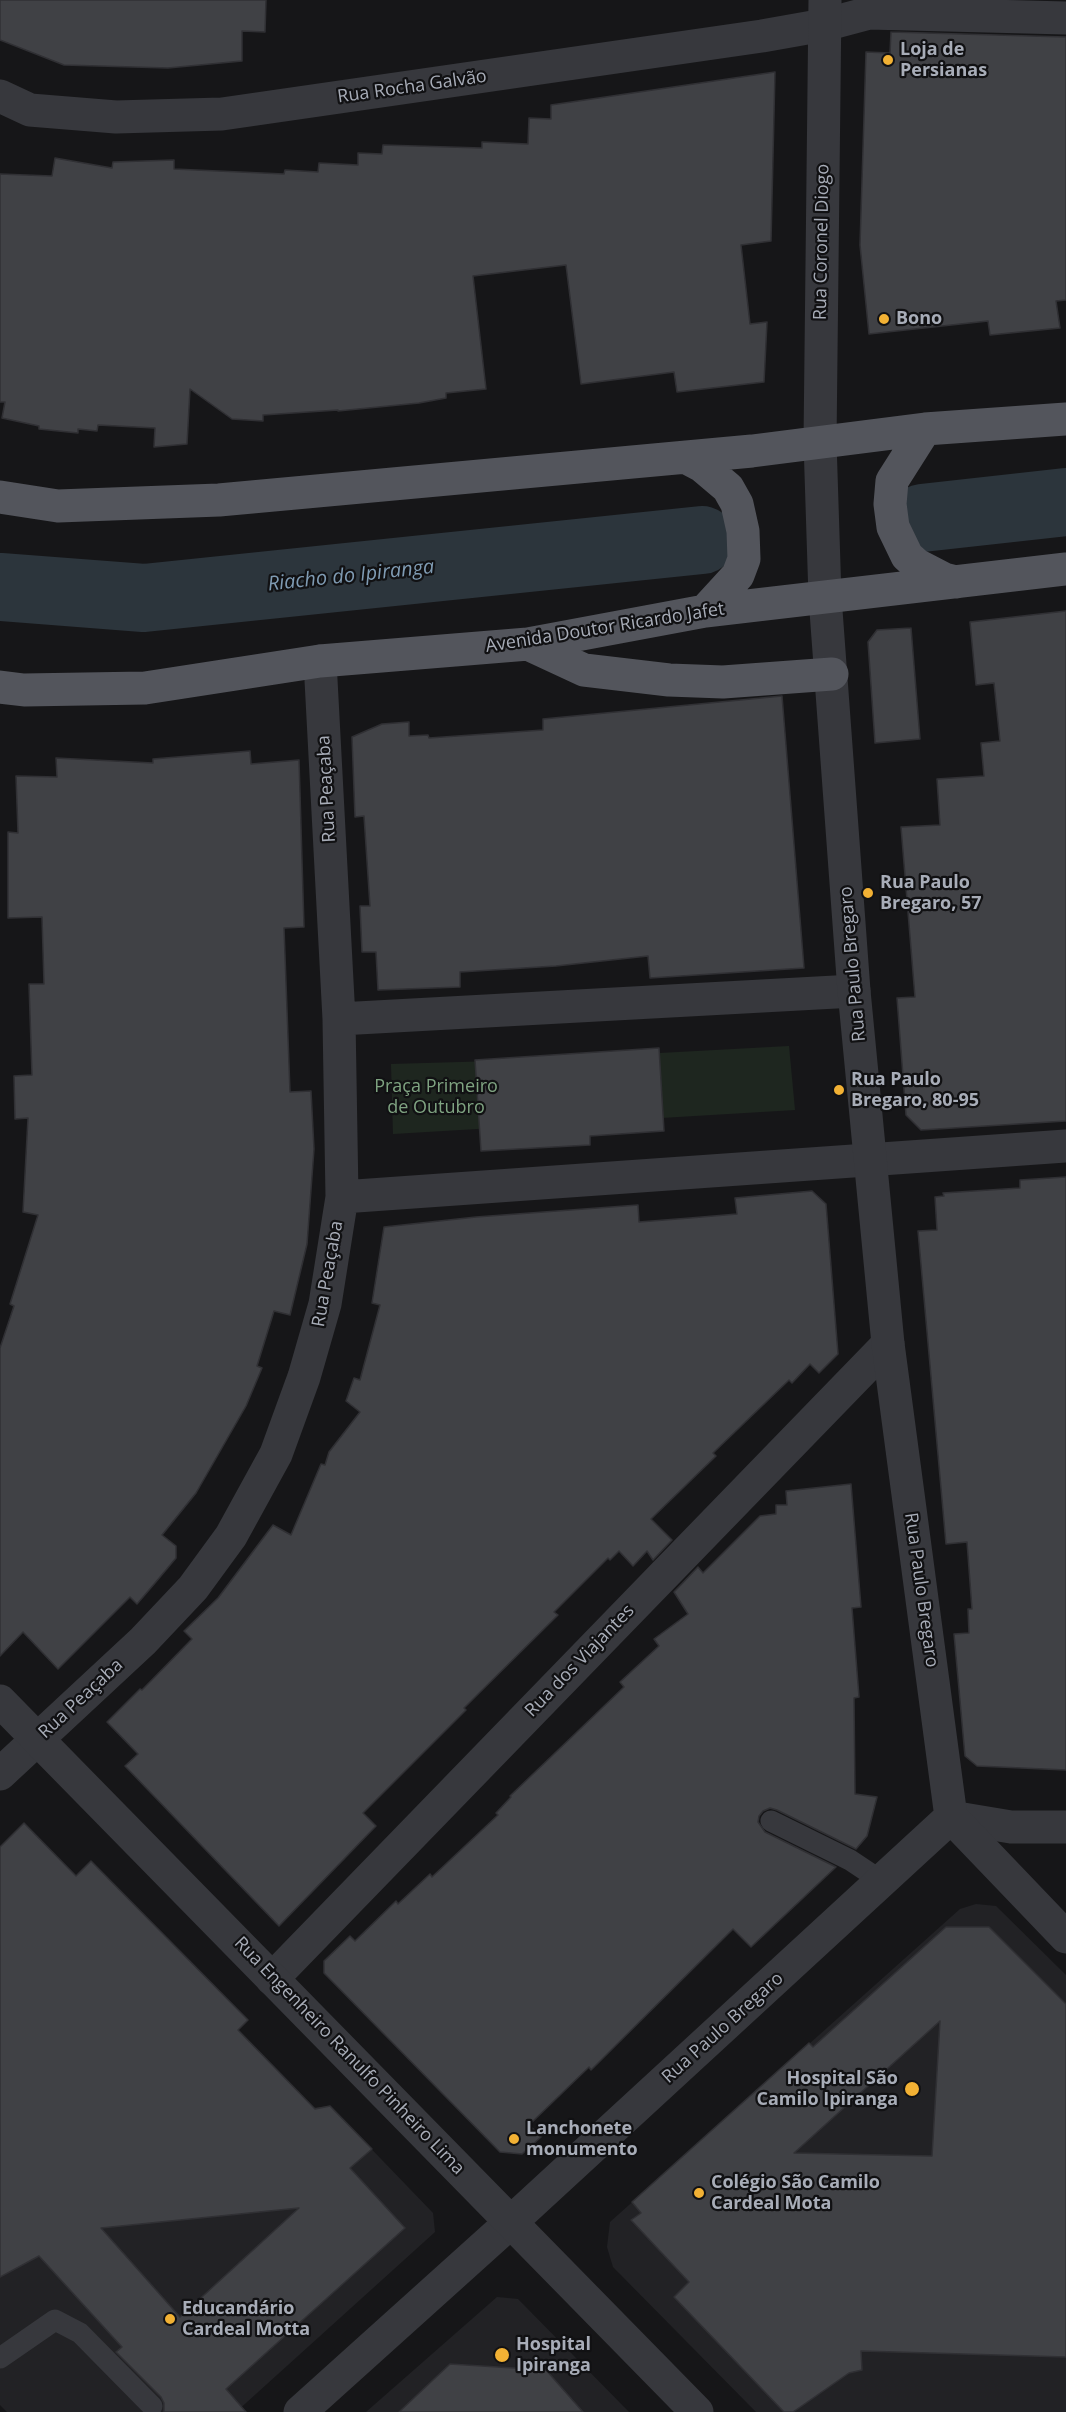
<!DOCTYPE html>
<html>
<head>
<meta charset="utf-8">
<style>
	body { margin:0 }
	canvas { display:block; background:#161618 }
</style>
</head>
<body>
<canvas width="1066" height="2412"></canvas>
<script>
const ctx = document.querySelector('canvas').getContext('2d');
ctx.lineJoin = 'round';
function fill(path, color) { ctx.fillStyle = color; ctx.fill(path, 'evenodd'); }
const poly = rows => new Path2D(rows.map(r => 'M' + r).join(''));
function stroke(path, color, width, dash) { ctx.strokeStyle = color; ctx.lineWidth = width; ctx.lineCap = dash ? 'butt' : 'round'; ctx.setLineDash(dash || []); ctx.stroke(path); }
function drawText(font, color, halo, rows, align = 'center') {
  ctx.font = font + ' "Open Sans",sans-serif'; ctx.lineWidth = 4.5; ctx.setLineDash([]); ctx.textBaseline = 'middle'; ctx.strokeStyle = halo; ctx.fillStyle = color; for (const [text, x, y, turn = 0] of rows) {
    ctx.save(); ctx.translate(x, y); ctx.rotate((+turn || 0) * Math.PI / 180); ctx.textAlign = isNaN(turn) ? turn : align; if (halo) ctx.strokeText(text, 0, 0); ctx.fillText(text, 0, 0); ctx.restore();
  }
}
fill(poly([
	[976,1904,996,1906,1066,1975,1066,2412,756,2412,613,2267,607,2247,610,2222,960,1909],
	[330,2106,433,2213,435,2232,236,2412,7,2412,0,2405,0,2140],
	[497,2297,518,2299,629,2412,366,2412]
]), '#222225');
fill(poly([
	[789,1046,795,1110,393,1134,391,1064,531,1060]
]), '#1e261f');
stroke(poly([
	[922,518,1066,502],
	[0,587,144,598,702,540]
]), '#2c353c', 68);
const building = poly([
	[0,0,266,0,265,32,242,31,242,61,168,68,64,65,0,40,0,0],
	[891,32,1066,37,1066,300,1056,301,1060,328,990,335,988,321,869,334,860,245,866,52,890,53,891,32],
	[775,72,771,241,741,245,750,324,767,322,764,382,677,392,674,372,581,384,566,265,473,276,486,389,446,393,446,398,419,403,338,411,338,410,263,415,263,421,232,419,190,389,187,444,154,447,155,428,98,425,97,431,78,429,78,433,39,429,39,426,2,418,5,402,0,402,0,174,52,176,55,158,112,168,113,162,174,160,174,169,284,174,285,170,318,172,319,163,358,165,358,153,382,154,383,145,482,148,482,142,528,144,529,118,551,119,551,105,775,72],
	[1066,611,1066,1121,921,1130,906,1115,897,998,915,997,901,827,940,825,937,779,984,776,981,743,1000,741,994,683,976,685,970,622,1066,611],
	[911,628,920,739,875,743,868,642,877,630,911,628],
	[782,696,804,968,650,978,648,956,556,966,460,972,460,987,378,990,376,952,362,952,360,906,370,906,364,816,355,817,352,737,382,724,409,722,409,736,428,735,429,738,543,730,543,719,782,696],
	[250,751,251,764,299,760,304,927,284,928,290,1092,311,1091,314,1149,307,1244,290,1315,274,1311,257,1366,262,1368,246,1406,196,1493,162,1535,176,1546,176,1558,155,1583,137,1604,130,1597,58,1669,23,1632,0,1656,0,1348,14,1306,10,1304,38,1215,23,1212,28,1118,15,1119,14,1076,32,1075,29,984,44,984,42,917,8,918,8,832,18,833,16,776,57,777,56,758,153,763,153,759,250,751],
	[659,1048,664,1131,590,1136,590,1145,481,1151,475,1060,659,1048],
	[1066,1177,1066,1770,977,1766,965,1756,954,1634,969,1633,968,1609,972,1609,967,1542,946,1544,918,1231,937,1230,935,1197,944,1196,943,1193,1020,1188,1020,1180,1066,1177],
	[812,1191,826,1204,838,1354,819,1373,810,1364,792,1383,789,1380,713,1453,716,1456,651,1519,672,1540,653,1560,647,1551,633,1566,619,1551,610,1560,608,1558,554,1612,558,1615,464,1708,466,1710,363,1813,376,1826,279,1926,125,1766,138,1754,107,1722,140,1689,142,1690,192,1639,184,1631,218,1598,273,1525,291,1535,321,1464,325,1465,329,1452,360,1412,346,1401,354,1378,360,1380,380,1305,372,1303,384,1227,476,1217,638,1205,639,1222,690,1218,737,1214,735,1198,812,1191],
	[851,1484,861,1607,852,1608,859,1697,854,1698,855,1794,877,1797,867,1836,856,1849,777,1810,770,1808,763,1811,759,1816,758,1822,765,1832,836,1867,751,1947,733,1929,591,2070,589,2067,529,2125,541,2137,522,2154,500,2152,324,1973,324,1961,350,1936,355,1941,396,1901,398,1904,430,1874,432,1877,498,1815,496,1813,511,1797,510,1796,624,1687,620,1682,659,1646,654,1639,688,1614,674,1592,698,1567,703,1573,760,1516,776,1514,776,1505,787,1505,786,1491,851,1484],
	[24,1823,76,1876,91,1861,248,2020,238,2030,315,2109,330,2106,372,2149,350,2168,405,2228,226,2389,246,2412,164,2412,164,2403,161,2397,116,2352,122,2347,39,2256,0,2277,0,1847,24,1823],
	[299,2208,180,2317,101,2228,299,2208],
	[946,1927,989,1927,1066,2004,1066,2357,861,2351,862,2370,849,2373,793,2412,784,2412,674,2297,689,2282,631,2220,641,2213,632,2202,809,2043,813,2047,946,1927],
	[940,2021,932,2156,794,2153,940,2021],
	[450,2364,546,2370,583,2412,399,2412,450,2364]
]);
fill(building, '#404145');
stroke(building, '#303034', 1.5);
stroke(poly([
	[771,1821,850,1860,883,1882],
	[0,2358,55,2320,80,2333,152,2406]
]), '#37383d', 21);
stroke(poly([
	[0,96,30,110,116,117,222,114,762,36,824,25,869,13,1066,18],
	[339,1019,854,991],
	[342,1197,1066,1146],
	[0,1774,143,1641,193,1588,231,1536,276,1454,304,1377,325,1304,342,1197,339,1019,320,661],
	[951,1817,1011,1827,1066,1827],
	[272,1979,888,1344],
	[300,2412,511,2222]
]), '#37383d', 33);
stroke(poly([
	[825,0,820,442,825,597,854,991,888,1344,951,1817],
	[0,1701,697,2412],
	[951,1817,1066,1937],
	[511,2222,951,1817]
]), '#37383d', 33);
stroke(poly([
	[925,429,892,481,890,504,893,527,907,556,917,565,944,579,956,582],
	[685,457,702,466,728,488,737,504,743,531,744,559,738,575,705,611],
	[0,497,58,506,219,500,752,451,925,429,1066,419],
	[528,644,584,670,669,680,723,682,832,674],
	[0,687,24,690,145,688,320,661,528,644,705,611,1066,569]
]), '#53555c', 33);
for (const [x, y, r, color] of [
	[888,60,6,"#f2b134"],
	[884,319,6,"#f2b134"],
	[868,893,6,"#f2b134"],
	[839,1090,6,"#f2b134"],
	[912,2089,8,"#f2b134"],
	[514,2139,6,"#f2b134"],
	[699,2193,6,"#f2b134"],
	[170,2319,6,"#f2b134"],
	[502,2355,8,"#f2b134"]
]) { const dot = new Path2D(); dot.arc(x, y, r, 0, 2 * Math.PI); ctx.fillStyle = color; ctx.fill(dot); stroke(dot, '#111113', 2); }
drawText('bold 18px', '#a8adb8', '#111113', [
	["Loja de",900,50],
	["Persianas",900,71],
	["Bono",896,319],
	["Rua Paulo",880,883],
	["Bregaro, 57",880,904],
	["Rua Paulo",851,1080],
	["Bregaro, 80-95",851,1101],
	["Hospital São",898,2079,"right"],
	["Camilo Ipiranga",898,2100,"right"],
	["Lanchonete",526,2129],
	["monumento",526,2150],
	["Colégio São Camilo",711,2183],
	["Cardeal Mota",711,2204],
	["Educandário",182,2309],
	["Cardeal Motta",182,2330],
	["Hospital",516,2345],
	["Ipiranga",516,2366]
], 'left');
drawText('18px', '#a8adb8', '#111113', [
	["Rua Rocha Galvão",412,87,-8],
	["Rua Coronel Diogo",822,242,-89],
	["Avenida Doutor Ricardo Jafet",605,628,-9],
	["Rua Peaçaba",327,789,-93],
	["Rua Paulo Bregaro",853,964,-95],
	["Rua Peaçaba",328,1274,-80],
	["Rua Paulo Bregaro",921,1590,82],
	["Rua dos Viajantes",580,1661,-46],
	["Rua Peaçaba",81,1699,-43],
	["Rua Paulo Bregaro",723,2028,-42],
	["Rua Engenheiro Ranulfo Pinheiro Lima",349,2056,46]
]);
drawText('18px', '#7fa381', '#111113', [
	["Praça Primeiro",436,1087],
	["de Outubro",436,1108]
]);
drawText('italic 20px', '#7f9bb3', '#111113', [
	["Riacho do Ipiranga",351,576,-6]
]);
</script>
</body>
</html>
